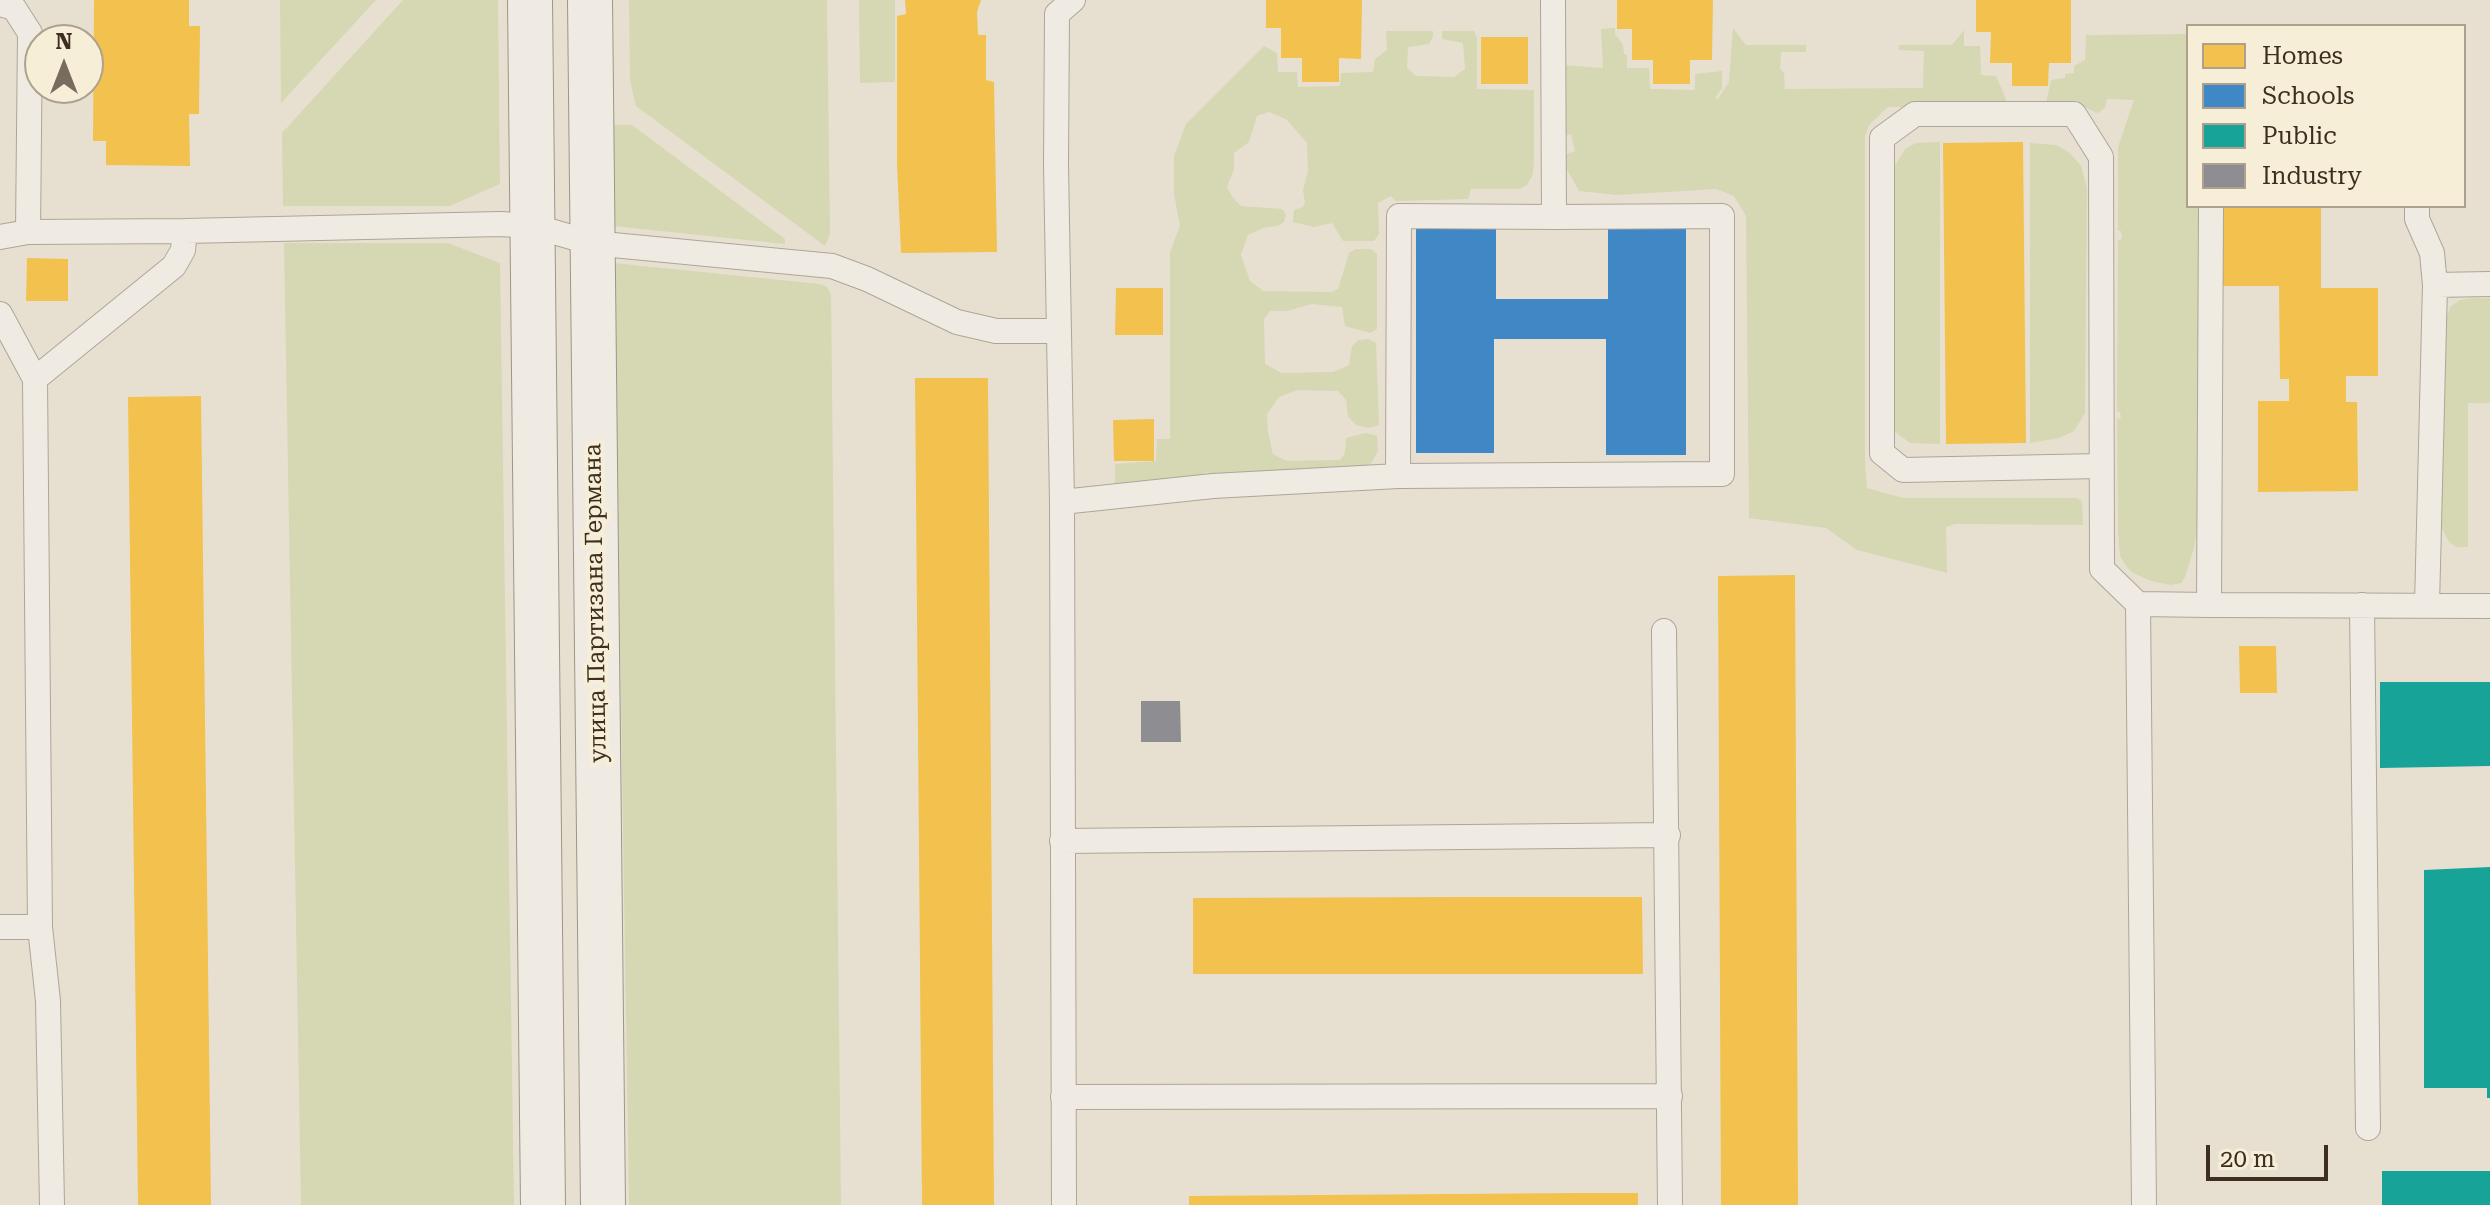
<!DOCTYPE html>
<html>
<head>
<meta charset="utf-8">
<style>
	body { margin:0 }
	#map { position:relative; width:2490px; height:1205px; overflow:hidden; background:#e7e0d1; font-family:"Roboto Serif",serif }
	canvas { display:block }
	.legend { position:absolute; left:2186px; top:24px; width:280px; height:184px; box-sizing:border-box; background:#f7eed8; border:2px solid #ada18e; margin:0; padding:10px 14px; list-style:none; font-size:24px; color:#3d2e20 }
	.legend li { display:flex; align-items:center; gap:16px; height:40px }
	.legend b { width:40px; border:2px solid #ada18e }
	.north { position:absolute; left:24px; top:24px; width:80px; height:80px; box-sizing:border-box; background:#f7eed8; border:2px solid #ada18e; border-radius:50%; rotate:0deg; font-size:22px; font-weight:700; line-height:32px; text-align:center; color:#3d2e20 }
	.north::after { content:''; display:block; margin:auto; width:28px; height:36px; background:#786c5e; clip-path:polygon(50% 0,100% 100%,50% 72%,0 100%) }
	.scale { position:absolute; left:2206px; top:1145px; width:122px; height:36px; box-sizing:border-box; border:4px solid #3d2e20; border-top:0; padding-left:10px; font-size:24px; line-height:28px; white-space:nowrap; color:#3d2e20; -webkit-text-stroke:6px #f7eed8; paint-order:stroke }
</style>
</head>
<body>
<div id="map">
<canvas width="2490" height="1205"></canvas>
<ul class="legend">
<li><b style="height:22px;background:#f2c14e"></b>Homes</li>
<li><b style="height:22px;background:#3f88c5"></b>Schools</li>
<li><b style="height:22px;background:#17a398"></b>Public</li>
<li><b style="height:22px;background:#8d8d92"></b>Industry</li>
</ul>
<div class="north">N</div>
<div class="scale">20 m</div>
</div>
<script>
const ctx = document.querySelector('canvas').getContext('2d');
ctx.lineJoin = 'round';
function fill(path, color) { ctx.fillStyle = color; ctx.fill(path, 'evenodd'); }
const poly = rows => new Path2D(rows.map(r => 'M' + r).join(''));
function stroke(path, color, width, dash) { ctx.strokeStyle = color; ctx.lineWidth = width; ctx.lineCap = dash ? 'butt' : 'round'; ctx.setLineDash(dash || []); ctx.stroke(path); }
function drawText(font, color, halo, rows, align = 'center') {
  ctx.font = font + ' "Roboto Serif",serif'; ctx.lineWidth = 8; ctx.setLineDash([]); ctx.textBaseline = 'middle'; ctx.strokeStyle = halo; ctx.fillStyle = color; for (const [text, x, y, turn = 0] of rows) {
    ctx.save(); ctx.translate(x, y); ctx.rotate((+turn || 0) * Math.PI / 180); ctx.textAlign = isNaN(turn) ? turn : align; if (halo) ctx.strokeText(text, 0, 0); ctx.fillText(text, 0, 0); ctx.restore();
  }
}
fill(poly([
	[280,0,376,0,281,103],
	[403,0,498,0,500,184,450,206,283,206,282,133],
	[629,0,827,0,830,234,825,246,636,106,630,80],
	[859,0,895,0,895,82,860,83],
	[1615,28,1615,34,1623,45,1624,54,1627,55,1627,68,1649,68,1650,89,1695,90,1695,74,1722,71,1722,88,1715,98,1718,99,1729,82,1733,28,1746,45,1806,45,1806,52,1781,52,1780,69,1784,73,1785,89,1923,88,1924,51,1899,50,1899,45,1952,45,1964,30,1964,46,1980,46,1981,75,1996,76,2006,99,2005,106,1888,107,1869,125,1865,136,1865,461,1867,488,1903,498,2076,498,2082,501,2083,525,1955,524,1946,527,1947,573,1857,550,1826,528,1749,518,1746,216,1734,196,1716,189,1617,195,1579,191,1566,168,1563,155,1575,151,1571,134,1559,137,1562,65,1603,68,1601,29],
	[1386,31,1433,31,1433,37,1429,44,1408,47,1407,68,1416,76,1454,77,1465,69,1463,43,1442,39,1442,31,1474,31,1477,38,1477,89,1534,90,1534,159,1533,174,1527,185,1519,189,1471,189,1468,199,1396,201,1391,196,1378,203,1379,234,1374,241,1343,241,1332,223,1314,227,1293,222,1294,210,1303,207,1305,203,1303,190,1308,171,1307,143,1286,119,1269,112,1257,116,1249,142,1234,153,1234,169,1227,187,1233,198,1241,206,1282,209,1286,215,1284,222,1277,226,1263,228,1248,235,1241,255,1250,281,1263,291,1332,292,1338,289,1349,253,1356,249,1371,249,1377,254,1377,329,1370,333,1345,326,1342,307,1312,304,1287,311,1270,311,1264,319,1265,364,1282,373,1333,372,1349,365,1352,346,1358,340,1368,339,1376,343,1379,425,1369,428,1356,425,1348,417,1346,400,1338,391,1298,390,1279,397,1267,414,1268,432,1273,454,1287,461,1340,460,1345,453,1346,438,1366,433,1377,436,1378,451,1372,462,1361,472,1219,476,1207,472,1198,476,1115,485,1115,464,1156,461,1157,439,1170,439,1170,252,1180,226,1174,194,1174,156,1186,124,1264,46,1277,53,1278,72,1297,72,1298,87,1340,86,1341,73,1373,72,1375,59,1387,50],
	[2188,34,2188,206,2199,206,2198,523,2194,548,2185,577,2181,583,2171,585,2151,581,2133,573,2126,566,2120,556,2118,530,2117,419,2121,418,2120,412,2117,412,2118,240,2122,239,2121,231,2118,231,2118,147,2134,100,2107,99,2105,108,2098,113,2084,107,2058,107,2046,103,2051,80,2065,78,2065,74,2074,73,2074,66,2085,60,2086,35],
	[612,125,632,125,785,239,785,244,613,226],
	[1940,142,1940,444,1910,443,1895,432,1894,422,1893,169,1905,149,1916,143],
	[2030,143,2056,145,2069,152,2081,166,2087,188,2085,413,2074,431,2059,438,2030,443],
	[284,243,448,243,500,263,514,1205,301,1205],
	[614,263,820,284,827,287,831,295,841,1205,629,1205],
	[2472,298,2490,298,2490,403,2468,403,2468,547,2456,547,2449,542,2441,526,2446,317,2451,306,2460,300]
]), '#d6d7b3');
fill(poly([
	[94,0,189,0,189,26,200,26,199,114,189,114,190,166,106,165,106,141,93,141],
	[905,0,981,0,977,12,978,35,986,35,986,80,994,82,997,252,901,253,897,164,897,16,906,14],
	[1266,0,1362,0,1361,59,1339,58,1339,82,1302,82,1302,58,1281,58,1281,28,1266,28],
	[1617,0,1713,0,1712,60,1690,60,1690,84,1653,84,1653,60,1632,60,1632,29,1617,29],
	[1976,0,2071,0,2071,63,2049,63,2048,86,2012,86,2012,63,1990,63,1991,32,1976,32],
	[1481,37,1528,37,1528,84,1481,84],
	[2023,142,2026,443,1946,444,1943,143],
	[2222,206,2321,206,2321,288,2378,288,2378,376,2346,376,2346,402,2357,402,2358,491,2258,492,2258,401,2289,401,2289,379,2280,379,2279,286,2222,286],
	[27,258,68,259,68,301,26,301],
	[1116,288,1163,288,1163,335,1115,335],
	[915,378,988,378,994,1205,922,1205],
	[201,396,211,1205,138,1205,128,397],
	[1154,419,1154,461,1114,461,1113,420],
	[1795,575,1798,1205,1721,1205,1718,576],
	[2239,646,2276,646,2277,693,2240,693],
	[1461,897,1642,897,1643,974,1193,974,1193,898],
	[1582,1193,1638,1193,1638,1205,1189,1205,1189,1196]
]), '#f2c14e');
fill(poly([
	[1416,227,1496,227,1496,299,1608,299,1608,227,1686,227,1686,455,1606,455,1606,339,1494,339,1494,453,1416,453]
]), '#3f88c5');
fill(poly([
	[2380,682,2490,682,2490,766,2380,768],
	[2490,867,2490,1098,2487,1098,2487,1088,2424,1088,2424,870],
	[2382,1171,2490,1171,2490,1205,2382,1205]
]), '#17a398');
fill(poly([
	[1141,701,1180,701,1181,742,1141,742]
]), '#8d8d92');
const service = poly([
	[0,4,14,8,30,33,28,232,185,231,500,224,533,226,592,243,832,266,867,279,957,322,996,331,1059,331],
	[2417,206,2417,219,2432,253,2435,285],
	[0,237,28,232],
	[0,314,35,379,40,927,48,1001,52,1205],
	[35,379,174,266,183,250,185,231],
	[2100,466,1903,470,1882,453,1882,138,1915,114,2074,114,2101,157,2102,569,2138,604,2209,605,2211,206],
	[1398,476,1399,216,1554,217,1553,0],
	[1062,502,1213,486,1398,476,1722,474,1722,216,1554,217],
	[2138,604,2144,1205],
	[2209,605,2490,606],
	[2362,605,2368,1128],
	[2427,605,2435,285,2490,284],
	[1664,631,1670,1205],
	[1062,841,1668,835],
	[0,927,40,927],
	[1063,1097,1670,1096],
	[1064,1205,1062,502,1056,165,1057,14,1073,0]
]);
const secondary = poly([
	[530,0,543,1205],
	[590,0,603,1205]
]);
stroke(service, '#ada599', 26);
stroke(secondary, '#9c958a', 46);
stroke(service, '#efebe3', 24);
stroke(secondary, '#efebe3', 44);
drawText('24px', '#3d2e20', '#f7eed8', [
	["улица Партизана Германа",596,603,-91]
]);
</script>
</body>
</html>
